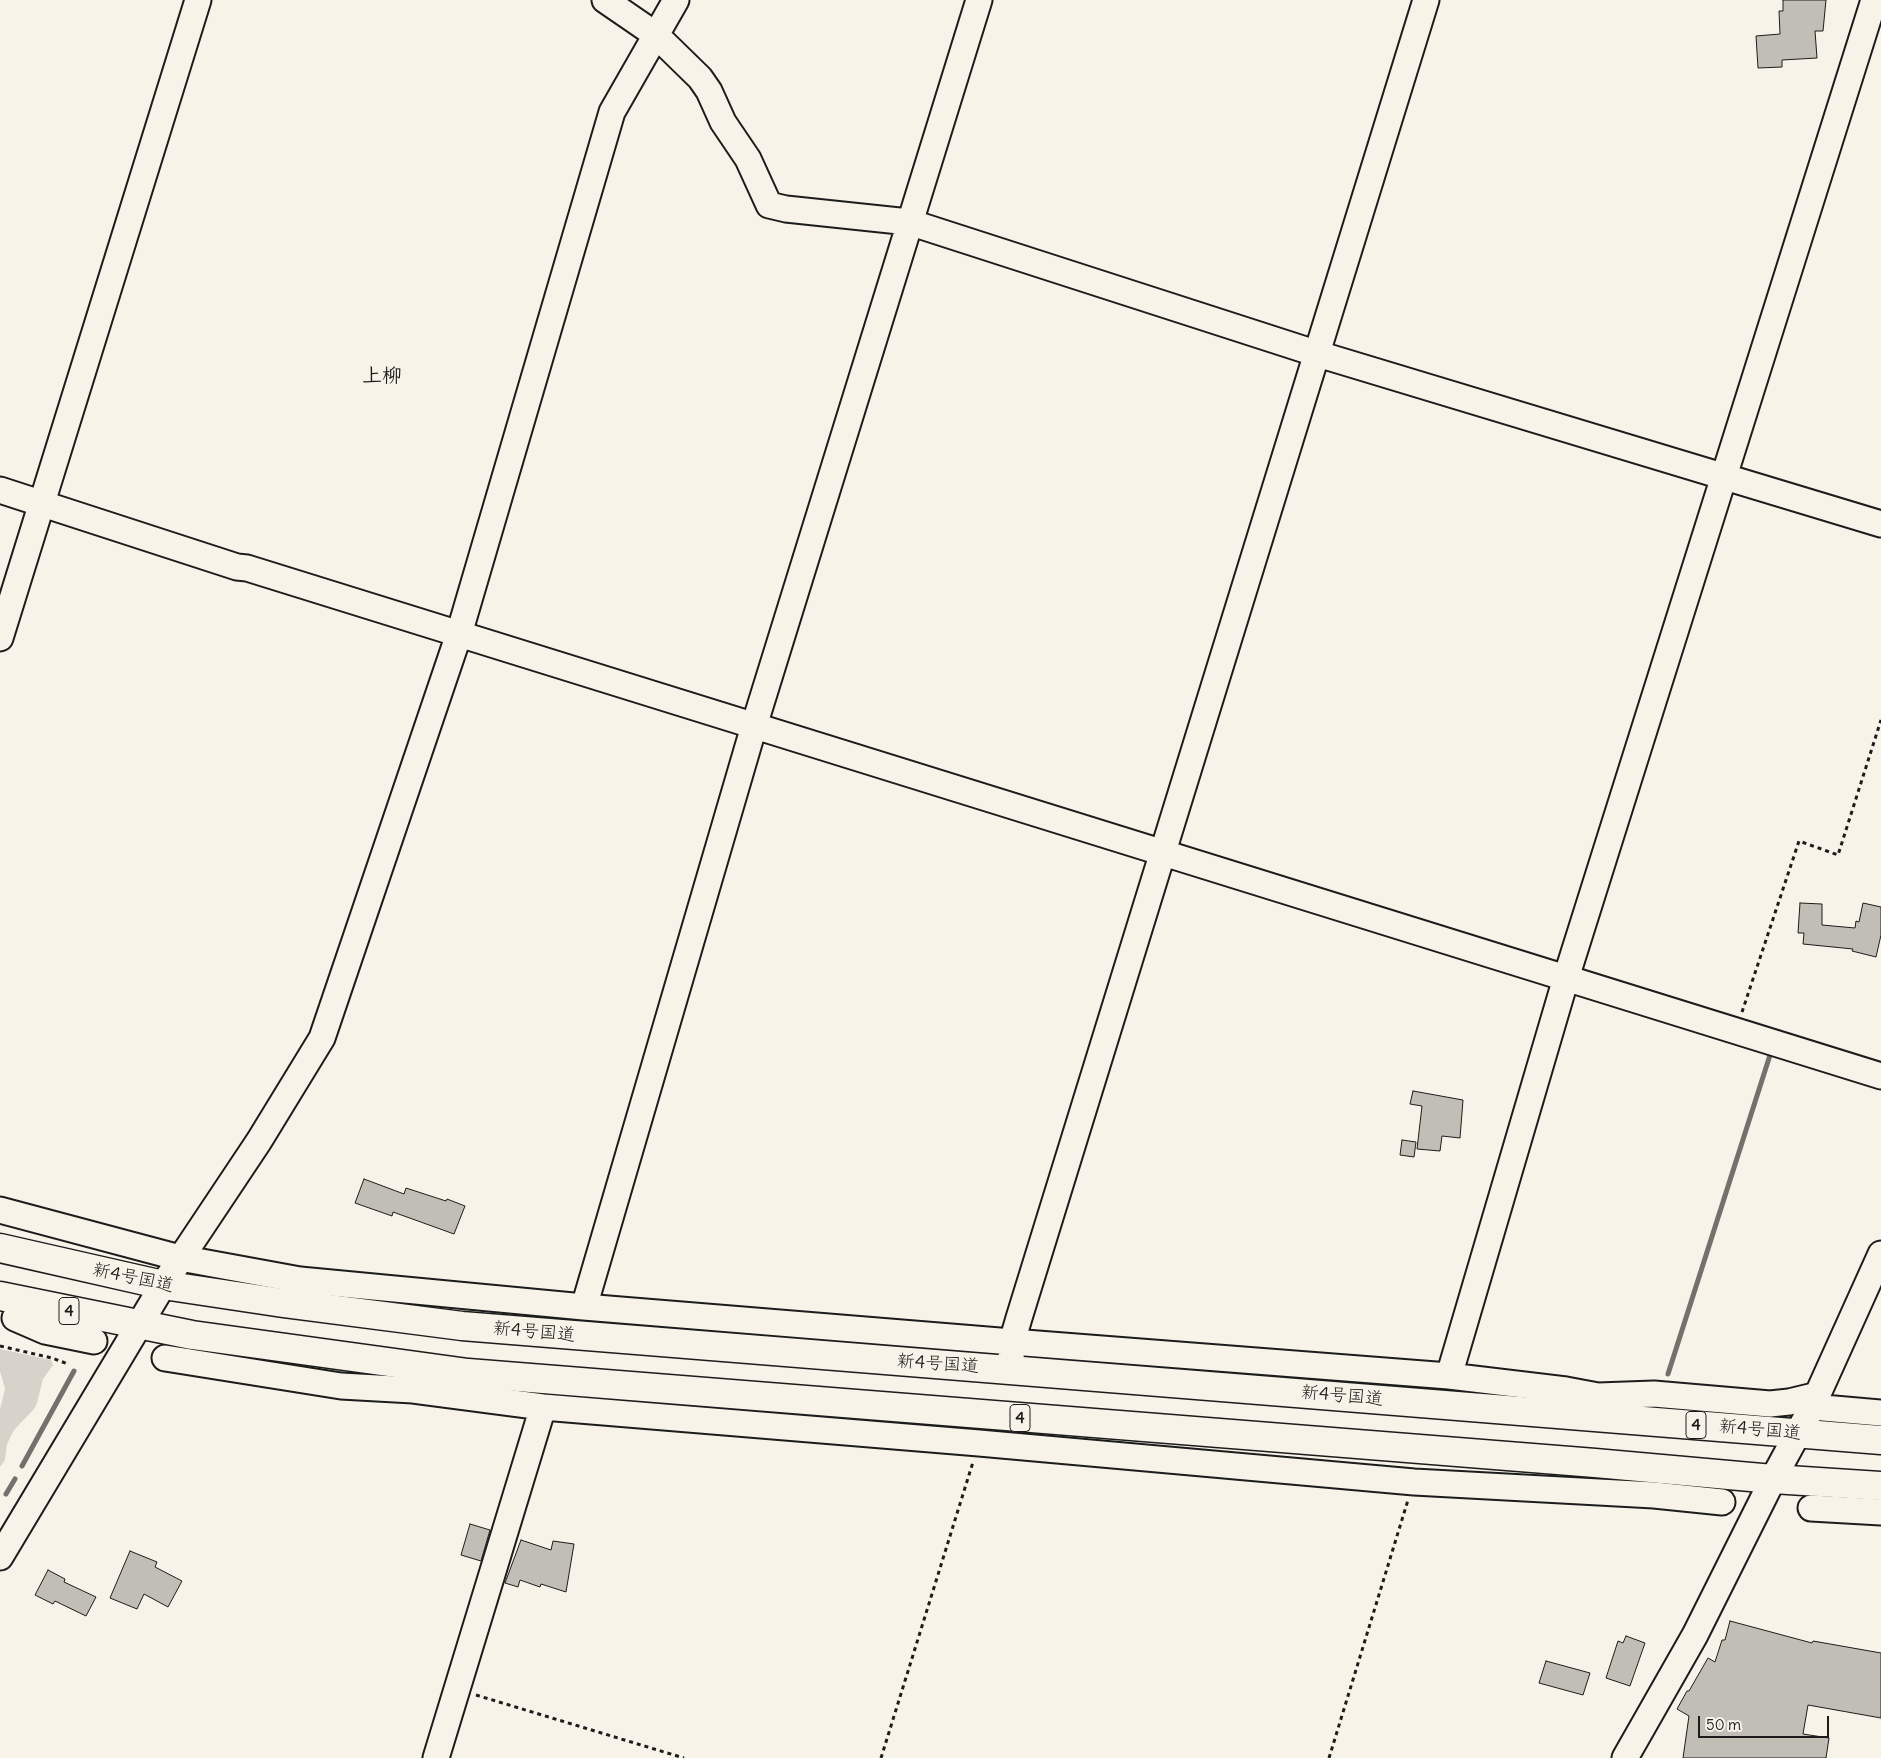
<!DOCTYPE html>
<html>
<head>
<meta charset="utf-8">
<style>
	body { margin:0 }
	#map { position:relative; width:1881px; height:1758px; overflow:hidden; background:#f7f3e8; font-family:Delius,sans-serif }
	canvas { display:block }
	.scale { position:absolute; left:1698px; top:1716px; width:131px; height:22px; box-sizing:border-box; border:2px solid #1c1c1c; border-top:0; padding-left:6px; font-size:15px; line-height:18px; white-space:nowrap; color:#1c1c1c; -webkit-text-stroke:4px #f7f3e8; paint-order:stroke }
</style>
</head>
<body>
<div id="map">
<canvas width="1881" height="1758"></canvas>
<div class="scale">50 m</div>
</div>
<script>
const ctx = document.querySelector('canvas').getContext('2d');
ctx.lineJoin = 'round';
function fill(path, color) { ctx.fillStyle = color; ctx.fill(path, 'evenodd'); }
const poly = rows => new Path2D(rows.map(r => 'M' + r).join(''));
function stroke(path, color, width, dash) { ctx.strokeStyle = color; ctx.lineWidth = width; ctx.lineCap = dash ? 'butt' : 'round'; ctx.setLineDash(dash || []); ctx.stroke(path); }
function drawText(font, color, halo, rows, align = 'center') {
  ctx.font = font + ' Delius,"Klee One",sans-serif'; ctx.lineWidth = 4; ctx.setLineDash([]); ctx.textBaseline = 'middle'; ctx.strokeStyle = halo; ctx.fillStyle = color; for (const [text, x, y, turn = 0] of rows) {
    ctx.save(); ctx.translate(x, y); ctx.rotate((+turn || 0) * Math.PI / 180); ctx.textAlign = isNaN(turn) ? turn : align; if (halo) ctx.strokeText(text, 0, 0); ctx.fillText(text, 0, 0); ctx.restore();
  }
}
fill(poly([
	[0,1349,51,1360,53,1365,43,1379,37,1403,34,1409,14,1430,7,1444,5,1460,0,1467,0,1409,5,1389,0,1371]
]), '#d7d3cb');
stroke(poly([
	[1668,1374,1771,1052,1769,1052],
	[22,1466,74,1371],
	[6,1494,15,1479]
]), '#72716c', 5);
const building = poly([
	[1783,0,1826,0,1823,31,1815,31,1817,58,1782,60,1782,67,1758,68,1756,36,1780,34,1779,11,1783,11,1783,0],
	[1800,903,1822,904,1822,925,1855,928,1856,921,1859,922,1863,903,1881,907,1881,935,1876,957,1852,951,1853,949,1803,944,1804,933,1798,933,1800,903],
	[1413,1091,1463,1100,1460,1138,1442,1136,1440,1151,1417,1149,1422,1106,1410,1104,1413,1091],
	[1402,1140,1416,1142,1414,1157,1400,1155,1402,1140],
	[364,1179,404,1194,406,1188,446,1201,447,1199,465,1206,454,1234,393,1212,392,1216,355,1203,364,1179],
	[470,1524,490,1530,481,1561,461,1555,470,1524],
	[521,1540,551,1550,553,1541,574,1544,566,1592,541,1584,540,1587,520,1580,518,1587,505,1583,521,1540],
	[130,1551,157,1562,155,1567,182,1581,168,1607,144,1594,137,1609,110,1598,130,1551],
	[48,1570,65,1579,64,1582,96,1597,86,1616,55,1601,53,1604,35,1595,48,1570],
	[1730,1621,1812,1643,1813,1641,1881,1653,1881,1718,1808,1705,1803,1734,1829,1738,1826,1758,1683,1758,1689,1716,1677,1709,1687,1691,1689,1691,1708,1658,1715,1662,1722,1640,1725,1640,1730,1621],
	[1626,1636,1645,1643,1630,1686,1606,1678,1618,1641,1623,1643,1626,1636],
	[1546,1661,1590,1673,1583,1695,1539,1683,1546,1661]
]);
fill(building, '#c0beb5');
stroke(building, '#1c1c1c', 1);
const minor = poly([
	[605,0,656,35,700,78,709,91,723,122,748,159,769,205,786,209,909,222,1318,354,1881,524],
	[0,490,237,567,247,568,1881,1076],
	[0,638,198,0],
	[0,1210,180,1258,300,1280,584,1307,1012,1342,1449,1376,1566,1390,1598,1396,1654,1394,1770,1404,1789,1402,1818,1395],
	[584,1307,754,726,979,0],
	[15,1318,45,1331,94,1341],
	[165,1358,341,1386,413,1390,543,1407,979,1443,1414,1482,1654,1495,1722,1502],
	[1011,1358,1012,1342,1019,1318,1426,0],
	[1449,1376,1566,978,1874,0],
	[1812,1407,1881,1413],
	[1811,1508,1881,1512],
	[0,1557,163,1285,259,1141,322,1038,459,634,612,112,676,0],
	[436,1758,543,1407],
	[1625,1758,1695,1635,1773,1479,1812,1407,1881,1254]
]);
const highway = poly([
	[0,1248,163,1285,283,1303,462,1326,1881,1440],
	[0,1296,192,1335,468,1373,1595,1463,1773,1479,1881,1486]
]);
stroke(minor, '#1c1c1c', 29);
stroke(highway, '#1c1c1c', 31);
stroke(poly([
	[1742,1012,1799,841,1838,855,1881,720],
	[0,1346,52,1358,68,1364],
	[476,1695,684,1758],
	[881,1758,973,1462],
	[1329,1758,1408,1500]
]), '#1c1c1c', 3, [4, 4]);
stroke(minor, '#f7f3e8', 25);
stroke(highway, '#f7f3e8', 28);
for (const [x, y, w] of [
	[69,1311,20],
	[1020,1418,20],
	[1696,1425,20]
]) { const box = new Path2D(); box.roundRect(x - w / 2, y - 13.5, w, 27, 4); ctx.fillStyle = '#f7f3e8'; ctx.fill(box); stroke(box, '#1c1c1c', 1); }
drawText('bold 16px', '#1c1c1c', null, [
	["4",69,1311],
	["4",1020,1418],
	["4",1696,1425]
]);
drawText('18px', '#1c1c1c', '#f7f3e8', [
	["新4号国道",133,1278,12],
	["新4号国道",534,1332,5],
	["新4号国道",938,1364,4],
	["新4号国道",1342,1396,5],
	["新4号国道",1760,1430,5]
]);
drawText('bold 20px', '#1c1c1c', '#f7f3e8', [
	["上柳",382,376]
]);
</script>
</body>
</html>
